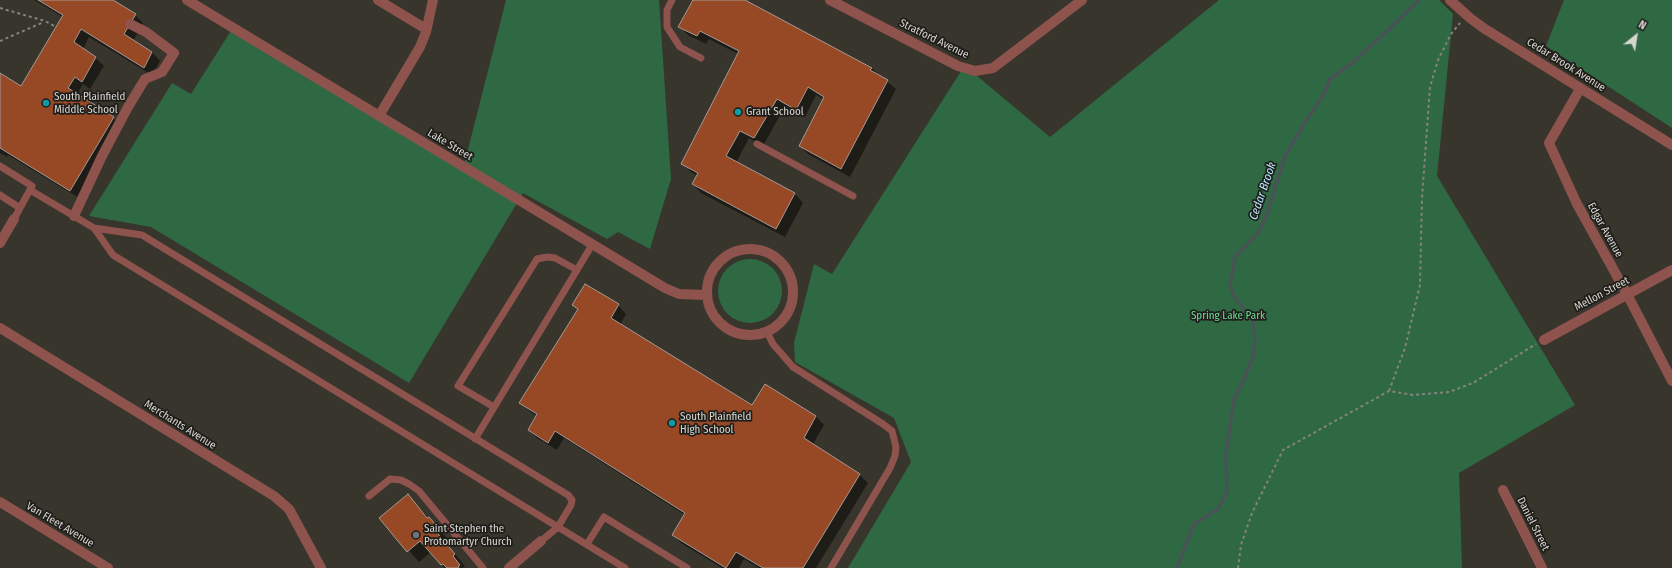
<!DOCTYPE html>
<html>
<head>
<meta charset="utf-8">
<style>
	body { margin:0 }
	#map { position:relative; width:1672px; height:568px; overflow:hidden; background:#37352c; font-family:"Fira Sans Condensed",sans-serif }
	canvas { display:block }
	.north { position:absolute; left:1616px; top:16px; width:40px; height:40px; -webkit-text-stroke:3px #1e1d19; paint-order:stroke; rotate:30deg; font-size:11px; font-weight:700; line-height:16px; text-align:center; color:#d7d6d0 }
	.north::after { content:''; display:block; margin:auto; width:14px; height:18px; background:#d7d6d0; clip-path:polygon(50% 0,100% 100%,50% 72%,0 100%) }
</style>
</head>
<body>
<div id="map">
<canvas width="1672" height="568"></canvas>
<div class="north">N</div>
</div>
<script>
const ctx = document.querySelector('canvas').getContext('2d');
ctx.lineJoin = 'round';
function fill(path, color) { ctx.fillStyle = color; ctx.fill(path, 'evenodd'); }
const poly = rows => new Path2D(rows.map(r => 'M' + r).join(''));
function stroke(path, color, width, dash) { ctx.strokeStyle = color; ctx.lineWidth = width; ctx.lineCap = dash ? 'butt' : 'round'; ctx.setLineDash(dash || []); ctx.stroke(path); }
function drawText(font, color, halo, rows, align = 'center') {
  ctx.font = font + ' "Fira Sans Condensed",sans-serif'; ctx.lineWidth = 3.5; ctx.setLineDash([]); ctx.textBaseline = 'middle'; ctx.strokeStyle = halo; ctx.fillStyle = color; for (const [text, x, y, turn = 0] of rows) {
    ctx.save(); ctx.translate(x, y); ctx.rotate((+turn || 0) * Math.PI / 180); ctx.textAlign = isNaN(turn) ? turn : align; if (halo) ctx.strokeText(text, 0, 0); ctx.fillText(text, 0, 0); ctx.restore();
  }
}
fill(poly([
	[506,0,659,0,671,179,650,249,618,232,607,239,523,193,409,383,151,227,89,216,172,83,191,94,234,26,464,165],
	[1219,0,1439,0,1453,14,1437,176,1575,405,1459,473,1462,568,848,568,911,462,894,418,795,362,794,343,814,264,832,274,963,68,976,75,1050,137],
	[1564,0,1672,0,1672,128,1546,46],
	'718 291a32 32 0 1 1 64 0a32 32 0 1 1-64 0Z'
]), '#2f6944');
fill(poly([
	[34,0,111,0,135,15,143,23,133,41,152,52,160,61,152,75,89,37,83,49,95,57,104,66,90,89,83,84,77,95,113,118,122,126,79,198,8,155,7,157,0,153,0,74,21,88,63,17],
	[694,0,743,0,871,68,896,89,850,177,808,154,800,146,824,99,816,95,805,117,785,106,763,146,749,138,736,163,795,194,803,203,785,237,701,193,693,184,697,176,691,172,683,164,738,54,709,39,706,44,688,35,680,27],
	[573,305,618,305,626,314,620,325,752,406,816,416,824,425,813,444,859,474,868,483,816,568,759,568,744,559,739,568,722,568,681,543,673,535,685,515,564,438,557,450,537,438,529,430,537,416,529,411,521,403,579,311],
	[408,496,447,538,444,541,465,566,463,568,445,568,431,552,419,562,380,518]
]), '#0007');
stroke(poly([
	[1177,568,1194,524,1218,509,1227,492,1226,454,1234,399,1243,381,1253,357,1255,337,1253,321,1234,296,1230,285,1235,257,1258,233,1267,214,1285,156,1304,124,1323,96,1330,79,1352,63,1386,32,1419,0]
]), '#495356', 3.5);
const building = poly([
	[38,0,113,0,136,14,124,34,152,52,144,68,81,29,74,42,96,57,82,82,75,77,68,88,114,117,70,191,0,148,0,73,21,86,63,15,38,0],
	[693,0,745,0,872,68,870,70,888,80,841,169,799,146,824,97,808,87,796,110,777,99,754,138,740,131,726,156,795,193,776,229,692,184,698,173,681,164,739,51,700,31,697,36,678,27,693,0],
	[585,284,619,304,611,318,752,405,765,384,816,416,804,438,860,474,803,568,763,568,736,552,726,568,672,535,685,513,555,431,548,443,528,430,537,414,519,403,578,309,572,305,585,284],
	[408,494,427,518,429,517,437,526,434,529,455,554,453,556,460,565,458,566,459,568,447,568,443,564,441,565,420,541,407,552,379,518,408,494]
]);
fill(building, '#974926');
stroke(building, '#a69995', 1);
stroke(poly([
	[0,8,45,21,56,27],
	[0,41,44,22],
	[1389,391,1405,348,1420,285,1422,198,1430,87,1438,60,1451,34,1460,23],
	[1238,568,1241,545,1252,513,1283,450,1389,391,1413,395,1449,392,1473,383,1536,344]
]), '#85847c', 2, [3, 3]);
stroke(poly([
	[672,0,667,10,667,27,680,47,701,58],
	[757,144,853,196],
	[0,166,32,186,14,219],
	[30,190,94,228,113,255,625,568],
	[0,195,20,208],
	[94,228,142,235,568,495,572,500,571,505,558,527,541,541],
	[767,332,773,344,793,367,883,424,892,431,896,447,895,456,890,468,831,568],
	[494,407,458,386,537,259,547,257,555,258,577,270],
	[475,439,592,245],
	[369,496,390,479,401,480,409,484,419,491,483,568],
	[587,544,604,517,687,568]
]), '#8e534d', 7);
stroke(poly([
	[187,0,665,288,679,294,706,295],
	[378,0,426,29],
	[830,0,958,66,975,71,993,68,1082,0],
	[1450,0,1470,18,1485,29,1672,145],
	[1580,89,1549,143,1577,204,1627,294,1672,381],
	[379,116,420,47,426,32,433,0],
	[74,216,102,156,128,107,145,79,162,72,174,53,146,32,130,24],
	[0,243,14,219],
	'707 292a43 43 0 1 1 86 0a43 43 0 1 1-86 0Z',
	[0,328,274,496,289,509,321,568],
	[1544,340,1672,270],
	[1503,490,1542,568],
	[0,502,108,568],
	[509,568,541,541]
]), '#8e534d', 10);
for (const [x, y, r, color] of [
	[46,103,4,"#0f9aa8"],
	[738,112,4,"#0f9aa8"],
	[672,423,4,"#0f9aa8"],
	[416,535,4,"#6b7280"]
]) { const dot = new Path2D(); dot.arc(x, y, r, 0, 2 * Math.PI); ctx.fillStyle = color; ctx.fill(dot); stroke(dot, '#1e1d19', 1.5); }
drawText('11px', '#d7d6d0', '#1e1d19', [
	["Stratford Avenue",934,39,26],
	["Cedar Brook Avenue",1566,65,32],
	["Lake Street",450,145,31],
	["Edgar Avenue",1605,230,61],
	["Mellon Street",1602,294,-28],
	["Merchants Avenue",180,425,32],
	["Daniel Street",1533,524,63],
	["Van Fleet Avenue",60,525,31]
]);
drawText('11px', '#d7d6d0', '#1e1d19', [
	["South Plainfield",54,97],
	["Middle School",54,110],
	["Grant School",746,112],
	["South Plainfield",680,417],
	["High School",680,430],
	["Saint Stephen the",424,529],
	["Protomartyr Church",424,542]
], 'left');
drawText('11px', '#6dde96', '#1e1d19', [
	["Spring Lake Park",1228,316]
]);
drawText('italic 12px', '#b6e8fc', '#1e1d19', [
	["Cedar Brook",1263,191,-71]
]);
</script>
</body>
</html>
